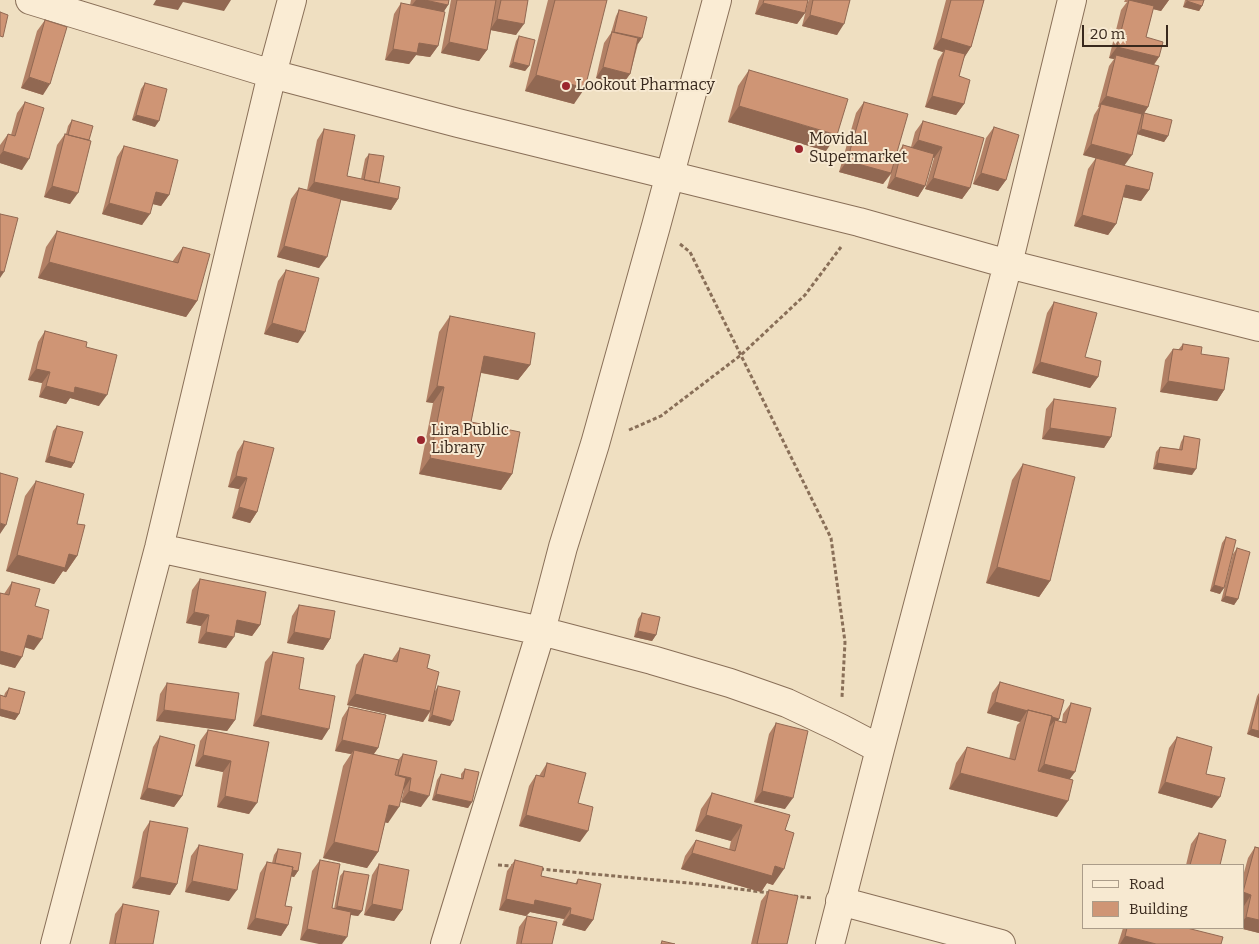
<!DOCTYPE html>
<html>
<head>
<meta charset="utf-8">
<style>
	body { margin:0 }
	#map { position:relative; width:1259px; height:944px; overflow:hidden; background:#efdfc1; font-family:Bitter,serif }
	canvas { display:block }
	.legend { position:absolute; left:1082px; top:864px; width:162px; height:65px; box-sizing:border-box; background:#f7e9d1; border:1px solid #ab9c89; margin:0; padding:6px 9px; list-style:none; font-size:15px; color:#39291d }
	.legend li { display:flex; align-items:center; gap:10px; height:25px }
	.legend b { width:25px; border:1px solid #ab9c89 }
	.scale { position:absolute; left:1082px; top:25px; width:86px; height:22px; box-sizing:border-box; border:2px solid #39291d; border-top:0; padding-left:6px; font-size:15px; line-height:18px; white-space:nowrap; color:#39291d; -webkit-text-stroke:4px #f7e9d1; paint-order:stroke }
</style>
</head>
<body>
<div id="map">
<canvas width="1259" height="944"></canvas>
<ul class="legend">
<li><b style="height:6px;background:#faecd4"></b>Road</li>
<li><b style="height:14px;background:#cf9575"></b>Building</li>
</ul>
<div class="scale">20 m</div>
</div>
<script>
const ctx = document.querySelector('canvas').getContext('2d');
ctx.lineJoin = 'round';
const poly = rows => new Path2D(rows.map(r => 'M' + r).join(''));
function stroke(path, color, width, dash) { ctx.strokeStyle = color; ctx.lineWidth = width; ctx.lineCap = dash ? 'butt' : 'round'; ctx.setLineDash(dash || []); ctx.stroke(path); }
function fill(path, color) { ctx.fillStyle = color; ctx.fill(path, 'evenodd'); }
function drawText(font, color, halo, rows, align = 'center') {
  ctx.font = font + ' Bitter,serif'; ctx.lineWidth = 4; ctx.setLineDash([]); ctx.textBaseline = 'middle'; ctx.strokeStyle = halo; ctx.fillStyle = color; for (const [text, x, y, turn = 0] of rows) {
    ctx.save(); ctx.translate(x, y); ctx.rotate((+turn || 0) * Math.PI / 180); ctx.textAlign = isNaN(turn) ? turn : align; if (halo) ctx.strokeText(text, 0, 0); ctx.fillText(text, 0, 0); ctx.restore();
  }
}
const street = poly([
	[30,0,272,74,458,123,859,222,1008,264,1259,327],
	[159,548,541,631,652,660,730,683,787,703,840,728,880,749],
	[840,901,1001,944],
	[55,944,159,548,272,74,292,0],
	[445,944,541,631,563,547,595,444,656,226,717,0],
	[830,944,880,749,1008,264,1072,0]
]);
stroke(street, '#896f58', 30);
stroke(poly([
	[680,244,690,252,831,538,845,642,842,697],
	[629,430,661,416,741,355,805,295,841,247],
	[498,865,514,866],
	[540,869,699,884,770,893],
	[794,896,812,898]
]), '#896f58', 3, [4, 2.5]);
stroke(street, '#faecd4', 28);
fill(poly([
	[411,0,449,0,448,5,444,11,438,46,430,57,416,55,409,64,385,60,394,14,401,3,410,5],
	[451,0,528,0,516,35,491,30,487,50,479,61,441,53],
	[548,0,607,0,574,104,525,91],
	[759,0,808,0,805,13,797,24,755,14],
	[809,0,850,0,837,35,802,26,808,2],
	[946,0,984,0,971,47,964,57,959,76,964,104,956,115,925,107,938,60,943,52,933,49],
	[1125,0,1169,0,1161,11,1153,9,1146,37,1159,57,1154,65,1148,107,1141,118,1144,113,1168,136,1164,142,1137,134,1124,165,1149,190,1141,201,1123,197,1116,224,1108,235,1074,226,1088,169,1096,158,1083,155,1094,115,1099,107,1098,107,1109,66,1114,59,1109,58,1121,10,1127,2,1124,2],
	[1185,0,1204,0,1202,6,1199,11,1183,7],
	[619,10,638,44,630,74,622,85,596,78,604,43,611,33,616,16],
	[45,20,43,95,21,88,37,31],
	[519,36,529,66,525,71,509,67,516,41],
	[749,70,826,151,728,122,738,86],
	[145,83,155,127,132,120,141,89],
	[25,102,22,170,0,163,0,145,8,134,11,135,17,113],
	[864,102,896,156,903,145,911,147,915,132,923,121,970,188,962,199,925,189,934,158,933,157,925,186,918,197,887,188,891,174,883,184,839,172,856,113],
	[72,120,89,140,70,204,44,197,57,145,65,134,66,134,68,126],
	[994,127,1006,180,998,191,973,184,986,138],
	[324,129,347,176,361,179,365,159,369,154,379,183,398,199,391,210,341,200,319,268,277,257,291,199,299,188,307,190,317,140],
	[124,146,169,195,161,206,153,204,142,225,102,214,117,157],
	[57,231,172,262,183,247,197,301,186,317,38,278,46,247],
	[286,270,298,343,264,334,278,281],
	[1054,302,1085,357,1098,377,1090,388,1032,373,1047,313],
	[450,316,530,365,518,380,481,373,471,422,512,474,501,490,419,474,433,403,426,402,439,332],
	[45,331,86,347,99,406,70,398,66,404,39,397,42,383,28,380,38,342],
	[1183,344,1201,354,1224,390,1217,401,1160,392,1165,360,1173,349,1178,350],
	[1054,399,1111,437,1104,448,1042,439,1046,409],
	[57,426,74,463,71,468,45,462,53,431],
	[1184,436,1192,475,1153,469,1156,452,1160,447,1179,449,1181,442],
	[244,441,257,512,250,523,232,518,239,489,228,487,237,452],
	[1023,464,1050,581,1039,597,986,583,1012,480],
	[36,481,77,524,77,556,66,572,63,571,54,584,6,571,25,496],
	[1226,537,1220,594,1210,591,1222,543],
	[1237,548,1238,599,1234,605,1221,601,1233,554],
	[200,579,260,625,252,636,235,632,226,648,198,643,201,626,186,623,192,590],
	[12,582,35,606,34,650,25,647,15,668,0,664,0,593,4,594],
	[299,605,330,639,323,650,287,643,292,616],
	[642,613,656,635,652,641,634,637,638,619],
	[400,648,427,668,435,691,438,686,450,726,428,721,430,712,423,722,347,705,356,665,364,654,392,660],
	[273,652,299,689,322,740,253,726,265,662],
	[1000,682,1059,719,1058,721,1062,722,1063,714,1071,703,1069,779,1057,817,949,789,956,763,967,747,1009,759,1017,725,1020,722,987,713,992,693],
	[167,683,235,720,227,731,156,721,160,694],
	[9,688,19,714,15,720,0,716,0,695,4,696,5,693],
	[1259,693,1259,738,1247,734,1257,696],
	[349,707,378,748,374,754,398,760,403,754,421,807,401,802,404,789,388,823,385,822,378,852,367,868,323,858,343,766,351,754,335,751,342,718],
	[776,723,785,809,754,802,769,734],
	[208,730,269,742,249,814,217,807,223,772,195,766,200,741],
	[160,736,182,796,174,807,140,799,153,747],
	[1177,737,1206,774,1212,808,1158,793,1169,748],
	[547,763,578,803,580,842,519,826,529,786,536,775,539,776],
	[465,769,472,802,468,808,432,800,437,780,441,774,461,779,461,774],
	[712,793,785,830,773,885,767,883,761,892,681,869,685,856,696,840,729,850,731,841,695,831,701,809],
	[150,821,177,884,170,895,132,888,143,832],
	[1199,833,1220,865,1186,865,1191,844],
	[199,845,229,901,185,892,191,856],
	[1255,847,1259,848,1259,933,1239,928,1243,928,1243,909,1244,906,1243,905,1243,876,1248,858],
	[278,849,298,871,294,877,291,876,285,906,288,925,281,936,247,929,260,873,267,862,272,863,274,855],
	[320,860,332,908,334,909,340,876,344,871,362,911,358,916,351,915,300,940,312,871],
	[515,860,541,876,575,884,578,879,593,920,585,931,562,925,564,919,530,912,526,916,499,910,507,871],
	[379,864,402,910,394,921,364,915,372,875],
	[769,890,787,944,751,944,761,901],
	[123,904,153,944,109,944,115,914],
	[527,916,552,944,516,944,519,927],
	[1123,928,1187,928,1221,944,1118,944]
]), '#b28065');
fill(poly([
	[156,0,231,0,224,11,183,2,178,10,153,5],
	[416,0,425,0,448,5,441,16,409,9],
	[1129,0,1169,0,1161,11,1128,3],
	[1187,1,1202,6,1199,11,1183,7],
	[763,3,805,13,797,24,755,14],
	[810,15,844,24,837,35,802,26],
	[497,19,524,24,516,35,490,30],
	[614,32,642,38,638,44,611,37],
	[941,38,971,47,964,58,945,49,943,52,933,49],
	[449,42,487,50,479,61,441,53],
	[419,43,438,46,430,57,416,55,409,64,385,60,393,49],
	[1117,47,1159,57,1151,68,1116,55,1114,59,1109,58],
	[513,62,529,66,525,71,509,67],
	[603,67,630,74,622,85,596,78],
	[536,75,585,88,574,104,525,91],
	[29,77,50,84,43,95,21,88],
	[932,96,964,104,956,115,925,107],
	[1106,96,1148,107,1141,118,1101,104,1098,107],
	[739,106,837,135,826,151,728,122],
	[136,115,159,121,155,127,132,120],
	[1141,129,1168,136,1164,142,1137,134],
	[918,140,942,147,934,158,910,151],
	[1091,144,1132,155,1124,166,1083,155],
	[3,151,29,159,22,170,0,163,0,155],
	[847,161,891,173,883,184,839,172],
	[981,173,1006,180,998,191,973,184],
	[895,177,925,186,918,197,887,188],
	[933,178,970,188,962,199,925,189],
	[314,182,398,199,391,210,306,193],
	[1126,185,1149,190,1141,201,1118,196],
	[52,186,78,193,70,204,44,197],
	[156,192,169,195,161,206,148,203],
	[109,203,150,214,142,225,102,214],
	[1082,215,1116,224,1108,235,1074,226],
	[284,246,327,257,319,268,277,257],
	[49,262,197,301,186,317,38,278],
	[0,271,4,272,0,278],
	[272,323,305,332,298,343,264,334],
	[484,356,530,365,518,380,473,371],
	[1040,362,1098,377,1090,388,1032,373],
	[36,369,50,372,42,383,28,380],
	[1168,381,1224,390,1217,401,1160,392],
	[46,386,75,387,107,395,99,406,70,398,66,404,39,397],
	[437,386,444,387,433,403,426,402],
	[1050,428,1111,437,1104,448,1042,439],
	[49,456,74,463,71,468,45,462],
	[430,458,512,474,501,490,419,474],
	[1157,463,1196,469,1192,475,1153,469],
	[236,476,247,478,239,489,228,487],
	[239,507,257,512,250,523,232,518],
	[0,523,6,525,0,534],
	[69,554,77,556,66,572,63,571,54,584,6,571,17,555],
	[997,567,1050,581,1039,597,986,583],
	[1214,585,1224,588,1220,594,1210,591],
	[1225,596,1238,599,1234,605,1221,601],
	[194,612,209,615,201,626,186,623],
	[237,620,260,625,252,636,229,631],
	[638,631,656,635,652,641,634,637],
	[206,632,234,637,226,648,198,643],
	[294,632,330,639,323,650,287,643],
	[28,635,42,639,34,650,20,646],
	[0,651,22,657,15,668,0,664],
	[355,694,430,711,423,722,347,705],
	[995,702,1027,711,1020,722,987,713],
	[0,709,19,714,15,720,0,716],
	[164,710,235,720,227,731,156,721],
	[1028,711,1059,719,1053,728,1055,720,1048,729],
	[261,715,329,729,322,740,253,726],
	[432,715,453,721,450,726,428,721],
	[1251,729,1259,731,1259,738,1247,734],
	[342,740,378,748,370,759,354,750,351,754,335,751],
	[203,755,231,761,223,772,195,766],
	[1044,764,1075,772,1067,783,1036,775],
	[960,773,1068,801,1057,817,949,789],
	[398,775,411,778,404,789,390,786],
	[1165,782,1220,797,1212,808,1158,793],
	[147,788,182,796,174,807,140,799],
	[409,791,429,796,421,807,401,802],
	[762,791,793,798,785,809,754,802],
	[436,794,472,802,468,808,432,800],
	[225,796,257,803,249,814,217,807],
	[389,805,399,807,388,823,378,821],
	[526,815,588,831,580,842,519,826],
	[706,815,742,825,731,841,695,831],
	[334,842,378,852,367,868,323,858],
	[692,853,775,866,784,869,773,885,767,883,761,892,681,869],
	[275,867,298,871,294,877,271,872],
	[140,877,177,884,170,895,132,888],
	[192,881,237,890,229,901,185,892],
	[1243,892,1251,895,1244,906,1243,905],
	[506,899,535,900,571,908,564,919,530,912,526,916,499,910],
	[372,904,402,910,394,921,364,915],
	[337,906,362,911,358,916,333,912],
	[570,914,593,920,585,931,562,925],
	[1246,917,1259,920,1259,933,1239,928,1243,928,1243,921],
	[255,918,288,925,281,936,247,929],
	[307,929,347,937,342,944,319,944,300,940],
	[1125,936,1156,944,1120,944]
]), '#916852');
const building = poly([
	[425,0,449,0,448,5,425,0],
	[457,0,496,0,487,50,449,42,457,0],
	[501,0,528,0,524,24,497,19,501,0],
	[555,0,607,0,585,88,536,75,555,0],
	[764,0,808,0,805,13,763,3,764,0],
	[813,0,850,0,844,24,810,15,813,0],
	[951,0,984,0,971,47,941,38,951,0],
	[1129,0,1154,6,1146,37,1163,42,1159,57,1117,47,1129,0],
	[1187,0,1204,0,1202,6,1187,1,1187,0],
	[401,3,445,12,438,46,419,43,417,53,393,49,401,3],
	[619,10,647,17,642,38,614,32,619,10],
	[0,12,8,15,3,37,0,36,0,12],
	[45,20,67,27,50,84,29,77,45,20],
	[612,32,638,38,630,74,603,67,612,32],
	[519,36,535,40,529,66,513,62,519,36],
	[945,49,965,54,959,76,970,80,964,104,932,96,945,49],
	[1116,55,1159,66,1148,107,1106,96,1116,55],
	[749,70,848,99,837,135,739,106,749,70],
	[145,83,167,89,159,121,136,115,145,83],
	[25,102,44,108,29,159,3,151,8,134,15,136,25,102],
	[864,102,908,114,891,173,847,161,864,102],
	[1101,104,1142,114,1132,155,1091,144,1101,104],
	[1144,113,1172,120,1168,136,1141,129,1144,113],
	[72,120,93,126,89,140,68,135,72,120],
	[923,121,984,138,970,188,933,178,942,147,918,140,923,121],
	[994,127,1019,135,1006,180,981,173,994,127],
	[324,129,355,135,347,176,400,187,398,199,314,182,324,129],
	[65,134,91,141,78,193,52,186,65,134],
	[903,145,934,154,925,186,895,177,903,145],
	[124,146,178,160,169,195,156,192,150,214,109,203,124,146],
	[369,154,384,156,379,183,364,180,369,154],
	[1096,158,1153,173,1149,190,1126,185,1116,224,1082,215,1096,158],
	[299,188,341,199,327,257,284,246,299,188],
	[0,214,18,218,4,272,0,271,0,214],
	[57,231,178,263,183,247,210,254,197,301,49,262,57,231],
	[286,270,319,278,305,332,272,323,286,270],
	[1054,302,1097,313,1085,357,1101,361,1098,377,1040,362,1054,302],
	[450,316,535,333,530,365,484,356,471,422,520,432,512,474,430,458,444,387,437,386,450,316],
	[45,331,87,342,86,347,117,355,107,395,75,387,74,393,46,386,50,372,36,369,45,331],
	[1183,344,1202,347,1201,354,1229,358,1224,390,1168,381,1173,349,1182,350,1183,344],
	[1054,399,1116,408,1111,437,1050,428,1054,399],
	[57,426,83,432,74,463,49,456,57,426],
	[1184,436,1200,439,1196,469,1157,463,1160,447,1182,450,1184,436],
	[244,441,274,448,257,512,239,507,247,478,236,476,244,441],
	[1023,464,1075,477,1050,581,997,567,1023,464],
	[0,473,18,478,6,525,0,523,0,473],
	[36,481,84,494,77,524,85,525,77,556,69,554,65,568,17,555,36,481],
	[1226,537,1236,540,1224,588,1214,585,1226,537],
	[1237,548,1250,552,1238,599,1225,596,1237,548],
	[200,579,266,592,260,625,237,620,234,637,206,632,209,615,194,612,200,579],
	[12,582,40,589,35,606,49,610,42,639,28,635,22,657,0,651,0,593,9,595,12,582],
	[299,605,335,611,330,639,294,632,299,605],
	[642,613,660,617,656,635,638,631,642,613],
	[400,648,430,655,427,668,439,672,430,711,355,694,364,654,397,662,400,648],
	[273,652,304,658,299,689,335,696,329,729,261,715,273,652],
	[1000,682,1064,700,1059,719,1052,717,1052,716,1028,710,1028,711,995,702,1000,682],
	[167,683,239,693,235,720,164,710,167,683],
	[438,686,460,691,453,721,432,715,438,686],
	[9,688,25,692,19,714,0,709,0,695,6,697,9,688],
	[1259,697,1259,731,1251,729,1259,697],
	[1071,703,1091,708,1075,772,1044,764,1055,720,1066,723,1071,703],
	[349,707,386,715,378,748,342,740,349,707],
	[1028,710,1052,716,1038,771,1073,780,1068,801,960,773,967,747,1015,760,1028,710],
	[776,723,808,731,793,798,762,791,776,723],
	[208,730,269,742,257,803,225,796,231,761,203,755,208,730],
	[160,736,195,745,182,796,147,788,160,736],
	[1177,737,1212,747,1206,774,1225,778,1220,797,1165,782,1177,737],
	[354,750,399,760,395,775,406,778,399,807,389,805,378,852,334,842,354,750],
	[403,754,437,761,429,796,409,791,411,778,398,775,403,754],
	[547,763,586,773,578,803,593,807,588,831,526,815,536,775,544,777,547,763],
	[465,769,479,772,472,802,436,794,441,774,463,779,465,769],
	[712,793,790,815,785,830,794,833,784,869,775,866,772,876,692,853,696,840,735,851,742,825,706,815,712,793],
	[150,821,188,828,177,884,140,877,150,821],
	[1199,833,1226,840,1220,865,1190,865,1199,833],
	[199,845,243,854,237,890,192,881,199,845],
	[1255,847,1259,848,1259,920,1246,917,1251,895,1243,892,1255,847],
	[278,849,301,853,298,871,292,870,293,867,275,863,278,849],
	[320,860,340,864,332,908,351,912,347,937,307,929,320,860],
	[515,860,543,867,541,876,577,884,578,879,601,884,593,920,570,914,571,908,535,900,534,905,506,899,515,860],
	[267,862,293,867,285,906,292,907,288,925,255,918,267,862],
	[379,864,409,870,402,910,372,904,379,864],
	[344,871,369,875,362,911,337,906,344,871],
	[769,890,798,896,787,944,757,944,769,890],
	[123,904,159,911,153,944,115,944,123,904],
	[527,916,557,922,552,944,521,944,527,916],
	[1127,928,1187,928,1223,937,1221,944,1156,944,1125,936,1127,928],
	[662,941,675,944,661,944,662,941]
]);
fill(building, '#cf9575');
stroke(building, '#916852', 1);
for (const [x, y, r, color] of [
	[566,86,5,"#9b262d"],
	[799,149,5,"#9b262d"],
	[421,440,5,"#9b262d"]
]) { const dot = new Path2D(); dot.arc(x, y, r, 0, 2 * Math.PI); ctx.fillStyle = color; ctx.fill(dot); stroke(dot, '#f7e9d1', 2); }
drawText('16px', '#39291d', '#f7e9d1', [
	["Lookout Pharmacy",576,86],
	["Movidal",809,140],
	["Supermarket",809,158],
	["Lira Public",431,431],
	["Library",431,449]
], 'left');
</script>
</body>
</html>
